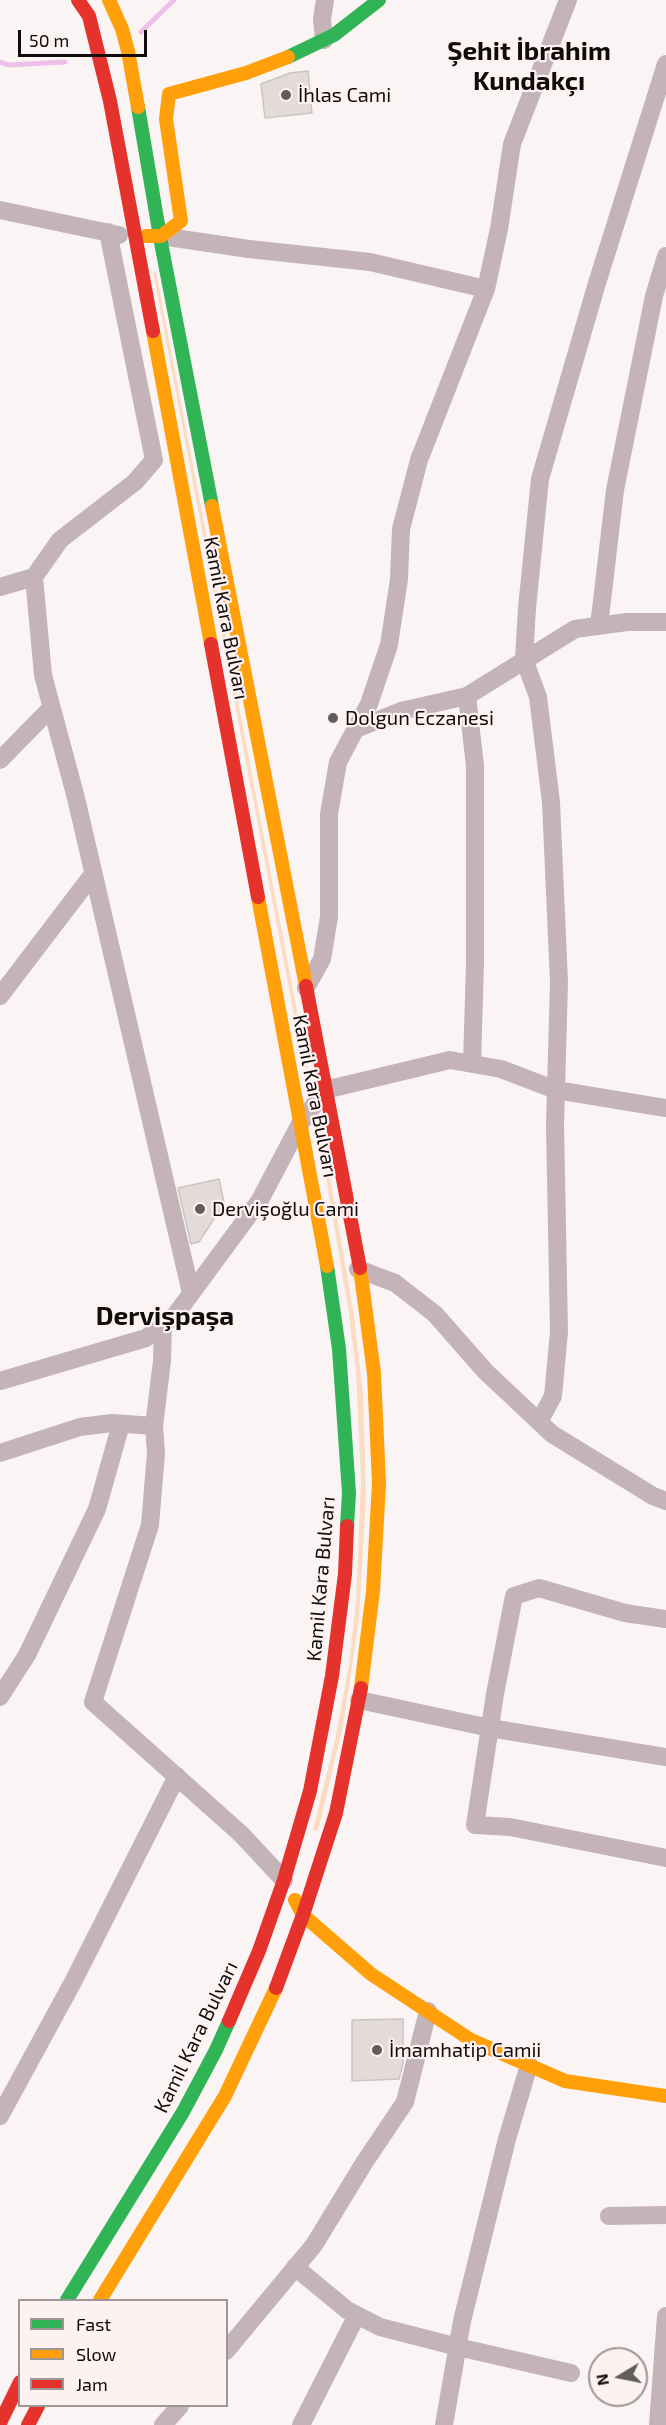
<!DOCTYPE html>
<html>
<head>
<meta charset="utf-8">
<style>
	body { margin:0 }
	#map { position:relative; width:666px; height:2425px; overflow:hidden; background:#faf4f4; font-family:"Exo 2",sans-serif }
	canvas { display:block }
	.legend { position:absolute; left:18px; top:2299px; width:210px; height:108px; box-sizing:border-box; background:#fdf1f1; border:2px solid #9e9595; margin:0; padding:8px 10px; list-style:none; font-size:18px; color:#100c0c }
	.legend li { display:flex; align-items:center; gap:12px; height:30px }
	.legend b { width:30px; border:2px solid #9e9595 }
	.north { position:absolute; left:588px; top:2347px; width:60px; height:60px; box-sizing:border-box; background:#fdf1f1; border:2px solid #9e9595; border-radius:50%; rotate:260deg; font-size:16px; font-weight:700; line-height:24px; text-align:center; color:#100c0c }
	.north::after { content:''; display:block; margin:auto; width:21px; height:27px; background:#625d5d; clip-path:polygon(50% 0,100% 100%,50% 72%,0 100%) }
	.scale { position:absolute; left:18px; top:30px; width:129px; height:27px; box-sizing:border-box; border:3px solid #100c0c; border-top:0; padding-left:8px; font-size:18px; line-height:21px; white-space:nowrap; color:#100c0c; -webkit-text-stroke:4px #fdf1f1; paint-order:stroke }
</style>
</head>
<body>
<div id="map">
<canvas width="666" height="2425"></canvas>
<ul class="legend">
<li><b style="height:8px;background:#30b455"></b>Fast</li>
<li><b style="height:8px;background:#ff9f0a"></b>Slow</li>
<li><b style="height:8px;background:#e5322d"></b>Jam</li>
</ul>
<div class="north">N</div>
<div class="scale">50 m</div>
</div>
<script>
const ctx = document.querySelector('canvas').getContext('2d');
ctx.lineJoin = 'round';
function fill(path, color) { ctx.fillStyle = color; ctx.fill(path, 'evenodd'); }
const poly = rows => new Path2D(rows.map(r => 'M' + r).join(''));
function stroke(path, color, width, dash) { ctx.strokeStyle = color; ctx.lineWidth = width; ctx.lineCap = dash ? 'butt' : 'round'; ctx.setLineDash(dash || []); ctx.stroke(path); }
function drawText(font, color, halo, rows, align = 'center') {
  ctx.font = font + ' "Exo 2",sans-serif'; ctx.lineWidth = 4.5; ctx.setLineDash([]); ctx.textBaseline = 'middle'; ctx.strokeStyle = halo; ctx.fillStyle = color; for (const [text, x, y, turn = 0] of rows) {
    ctx.save(); ctx.translate(x, y); ctx.rotate((+turn || 0) * Math.PI / 180); ctx.textAlign = isNaN(turn) ? turn : align; if (halo) ctx.strokeText(text, 0, 0); ctx.fillText(text, 0, 0); ctx.restore();
  }
}
fill(poly([
	[153,272,156,272,308,1068,304,1068],
	[330,1177,354,1315,363,1394,366,1495,359,1619,343,1726,318,1831,313,1830,335,1740,349,1665,356,1602,361,1482,356,1370,348,1308,326,1178]
]), '#fbdcc2');
stroke(poly([
	[141,32,174,0],
	[0,62,8,65,65,62]
]), '#edc0ea', 5);
const building = poly([
	[308,71,312,113,265,118,261,84,290,73,308,71],
	[219,1179,224,1203,199,1242,191,1244,178,1188,219,1179],
	[403,2019,403,2064,399,2079,352,2081,352,2020,403,2019]
]);
fill(building, '#e4dbd9');
stroke(building, '#cac5c4', 1.5);
stroke(poly([
	[324,40,322,19,325,0],
	[0,210,119,235],
	[108,232,154,460,135,482,60,540,34,577,43,675,76,798,191,1293],
	[161,236,249,249,370,262,486,289],
	[0,587,34,577],
	[599,626,615,490,654,296,666,256],
	[467,696,475,766,475,963,472,1064],
	[356,729,401,711,467,696,575,629,627,622,666,622],
	[0,760,51,708],
	[306,988,322,959,329,917,329,814,338,762,369,704,389,645,399,579,401,529,419,460,486,289,499,229,512,144,568,0],
	[0,996,93,874],
	[358,1269,395,1283,435,1314,485,1371,552,1434,653,1496,666,1501],
	[163,1325,162,1361,154,1426,156,1453,150,1525,93,1702,241,1834,284,1880],
	[0,1381,146,1338,176,1314,260,1200,300,1124,325,1090,450,1060,501,1069,556,1090,666,1108],
	[539,1422,553,1396,559,1332,555,1125,559,982,551,802,538,697,524,659,527,608,540,479,597,283,666,64],
	[0,1453,80,1427,112,1423,154,1426],
	[666,1619,625,1613,539,1588,514,1596,495,1694,475,1825,510,1827,666,1858],
	[0,1697,27,1655,97,1509,121,1424],
	[359,1700,490,1728,666,1757],
	[0,2116,73,1982,177,1776],
	[609,2216,666,2215],
	[295,2267,347,2310,380,2327,458,2347,571,2373],
	[226,2351,314,2245,364,2163,405,2102,428,2011],
	[163,2425,180,2406],
	[301,2425,357,2315],
	[444,2425,462,2321,507,2139,529,2065],
	[658,2425,666,2316]
]), '#c4b3b9', 18);
stroke(poly([
	[288,57,334,35,379,0],
	[138,107,162,248,212,506],
	[327,1266,339,1349,349,1493,347,1526],
	[67,2300,183,2112,216,2050,229,2021]
]), '#30b455', 14);
stroke(poly([
	[109,0,122,29,128,51,138,107],
	[146,236,161,236,181,221,166,119,169,94,246,73,288,57],
	[153,331,211,644],
	[212,506,306,986],
	[258,897,327,1266],
	[360,1268,374,1373,379,1483,373,1591,361,1688],
	[295,1900,303,1915,371,1974,471,2040,565,2081,666,2096],
	[100,2300,225,2096,276,1988]
]), '#ff9f0a', 14);
stroke(poly([
	[78,0,89,16,110,101,153,331],
	[211,644,258,897],
	[306,986,360,1268],
	[276,1988,303,1915,336,1813,361,1688],
	[229,2021,259,1951,284,1880,310,1791,332,1676,345,1574,347,1526],
	[0,2423,20,2382],
	[28,2425,38,2406]
]), '#e5322d', 14);
for (const [x, y, r, color] of [
	[286,95,6,"#625d5d"],
	[333,718,6,"#625d5d"],
	[200,1209,6,"#625d5d"],
	[377,2050,6,"#625d5d"]
]) { const dot = new Path2D(); dot.arc(x, y, r, 0, 2 * Math.PI); ctx.fillStyle = color; ctx.fill(dot); stroke(dot, '#fdf1f1', 2); }
drawText('20px', '#100c0c', '#fdf1f1', [
	["İhlas Cami",298,95],
	["Dolgun Eczanesi",345,718],
	["Dervişoğlu Cami",212,1209],
	["İmamhatip Camii",389,2050]
], 'left');
drawText('20px', '#100c0c', '#fdf1f1', [
	["Kamil Kara Bulvarı",226,618,79],
	["Kamil Kara Bulvarı",315,1096,79],
	["Kamil Kara Bulvarı",321,1579,-85],
	["Kamil Kara Bulvarı",196,2037,-64]
]);
drawText('bold 26px', '#100c0c', '#fdf1f1', [
	["Şehit İbrahim",529,51],
	["Kundakçı",529,81],
	["Dervişpaşa",165,1316]
]);
</script>
</body>
</html>
